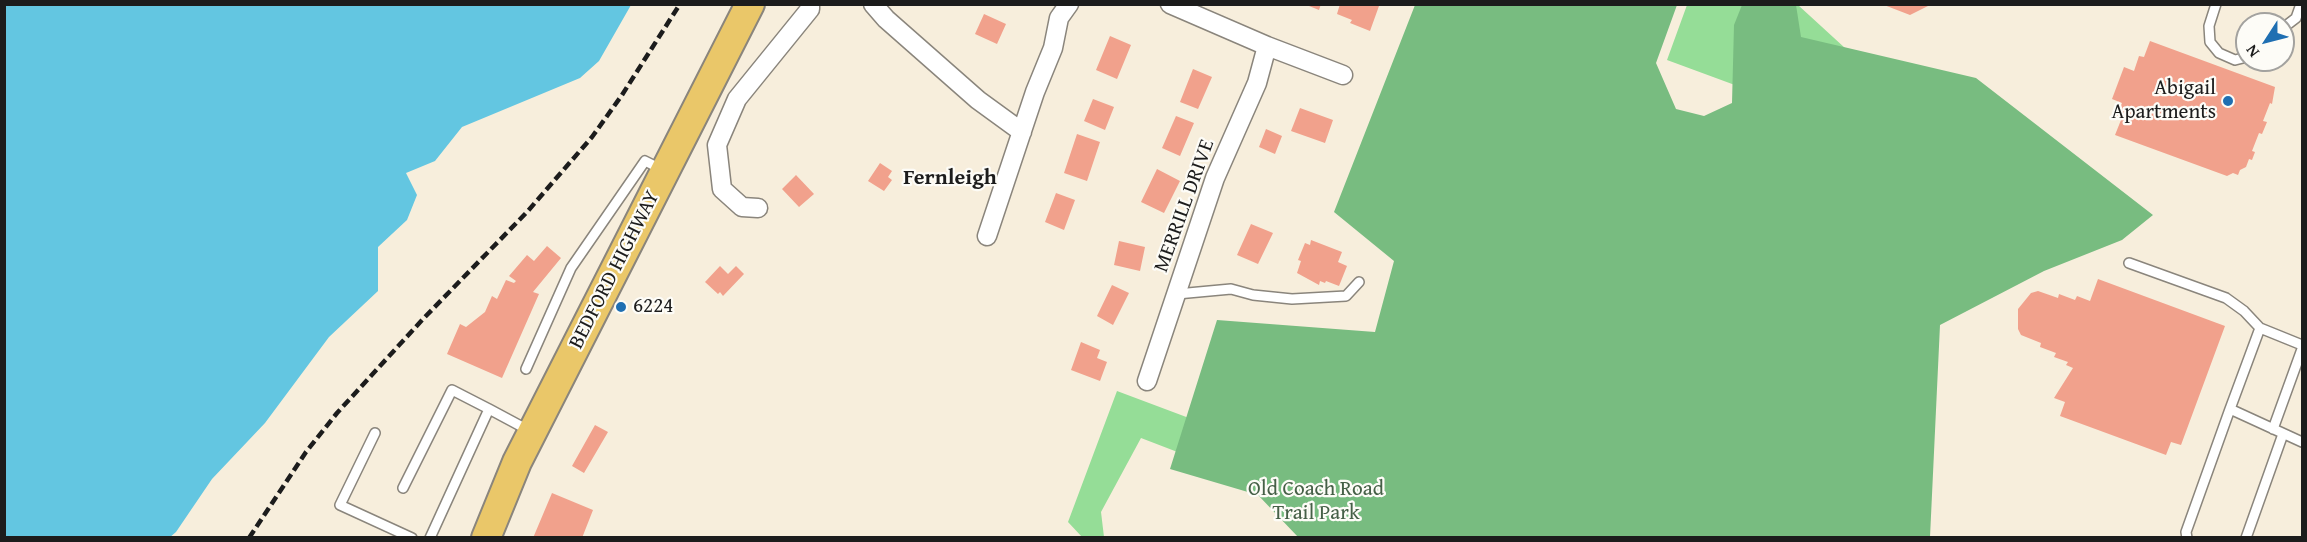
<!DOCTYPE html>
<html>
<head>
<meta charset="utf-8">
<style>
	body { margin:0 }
	#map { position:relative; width:2307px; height:542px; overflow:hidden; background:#f7eedc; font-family:"Gentium Book Plus",serif }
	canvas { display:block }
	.frame { position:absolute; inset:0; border:6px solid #1c1c1c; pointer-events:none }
	.north { position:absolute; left:2235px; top:12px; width:60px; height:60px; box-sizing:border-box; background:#fdfcf7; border:2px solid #a3a29f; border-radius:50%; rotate:234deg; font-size:16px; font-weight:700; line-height:24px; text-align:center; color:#1c1c1c }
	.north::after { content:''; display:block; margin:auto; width:21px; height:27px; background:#1f6fb2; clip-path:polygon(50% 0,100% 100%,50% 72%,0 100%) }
</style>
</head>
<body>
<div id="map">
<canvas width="2307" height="542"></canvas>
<div class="frame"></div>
<div class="north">N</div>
</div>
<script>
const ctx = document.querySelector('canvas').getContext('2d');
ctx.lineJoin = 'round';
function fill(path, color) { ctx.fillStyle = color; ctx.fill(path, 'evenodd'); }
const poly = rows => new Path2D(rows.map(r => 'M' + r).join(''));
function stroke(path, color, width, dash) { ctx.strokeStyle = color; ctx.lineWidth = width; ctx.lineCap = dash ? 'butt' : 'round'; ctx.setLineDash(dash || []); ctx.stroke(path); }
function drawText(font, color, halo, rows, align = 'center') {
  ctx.font = font + ' "Gentium Book Plus",serif'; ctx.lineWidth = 4.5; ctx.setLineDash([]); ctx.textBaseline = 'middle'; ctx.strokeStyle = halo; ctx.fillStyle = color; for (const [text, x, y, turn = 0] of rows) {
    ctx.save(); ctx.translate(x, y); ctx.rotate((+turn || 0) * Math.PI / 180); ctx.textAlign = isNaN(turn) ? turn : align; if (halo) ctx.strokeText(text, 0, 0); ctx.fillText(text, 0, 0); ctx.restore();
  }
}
fill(poly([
	[1687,5,1798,5,1987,178,1667,60],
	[1117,391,1213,427,1253,481,1141,438,1101,512,1104,537,1082,537,1068,522]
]), '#95dd97');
fill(poly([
	[1415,5,1677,5,1656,63,1676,109,1704,116,1732,103,1734,25,1742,5,1796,5,1801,37,1976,78,2153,215,2122,240,2044,271,1940,325,1930,537,1298,537,1258,495,1170,469,1217,320,1375,332,1394,261,1334,212]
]), '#78bc80');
fill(poly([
	[4,5,5,4,631,5,599,61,580,78,462,127,435,161,406,173,417,195,407,220,378,247,378,291,329,337,265,423,212,479,176,532,169,538,5,537]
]), '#63c6e1');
fill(poly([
	[1304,4,1321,4,1319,10],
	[1340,4,1374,4,1379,6,1370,31,1350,23,1352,20,1337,14],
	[1884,5,1930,5,1910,15],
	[984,14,1006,24,997,44,975,34],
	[1110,36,1131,45,1117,79,1096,70],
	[2150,41,2275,87,2272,104,2270,103,2263,121,2267,122,2262,134,2259,133,2252,151,2255,152,2252,160,2249,159,2246,167,2240,170,2238,175,2233,173,2227,176,2115,135,2121,120,2116,118,2122,103,2112,99,2124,67,2134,71,2139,56,2144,57],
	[1193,69,1212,77,1198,109,1180,102],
	[1093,99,1114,107,1105,130,1084,121],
	[1300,108,1333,120,1325,143,1291,131],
	[1176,116,1194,123,1180,156,1162,148],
	[1266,129,1282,136,1275,154,1259,147],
	[1077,134,1100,142,1087,181,1064,173],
	[880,163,892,171,888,177,892,180,884,191,868,181],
	[1157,169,1180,181,1164,213,1141,202],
	[796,175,814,194,799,207,782,189],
	[1056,193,1075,200,1064,230,1045,222],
	[1251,224,1273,233,1258,264,1237,255],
	[1311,240,1342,252,1338,262,1347,266,1339,286,1326,281,1325,283,1320,281,1319,285,1297,273,1301,261,1298,260,1305,243,1310,245],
	[1119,241,1145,247,1140,271,1114,265],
	[547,246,561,258,533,292,539,294,502,378,447,354,460,324,466,327,485,312,492,296,497,299,506,280,514,283,516,281,509,276,527,255,534,261],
	[720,266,728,274,736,266,744,274,723,296,720,292,718,294,705,282],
	[2098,279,2225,326,2181,445,2171,442,2166,455,2060,416,2065,402,2054,398,2073,368,2066,365,2068,362,2054,357,2056,353,2040,347,2041,343,2021,335,2018,329,2018,309,2031,293,2038,291,2058,298,2059,294,2075,300,2077,296,2090,301],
	[1112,285,1129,293,1113,325,1097,316],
	[1081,342,1100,350,1097,358,1107,362,1100,381,1071,370],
	[595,425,608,432,584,473,572,466],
	[552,493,593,510,582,538,533,538]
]), '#f1a18c');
const service = poly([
	[2216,4,2209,26,2210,42,2219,53,2235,60,2247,57],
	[2283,28,2296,18,2301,4],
	[2129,263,2226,298,2244,311,2260,328],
	[1177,294,1231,289,1253,295,1292,299,1346,296,1359,282],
	[526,369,571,268,645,161,663,170],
	[2230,409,2260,328,2302,345],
	[2273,429,2302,349],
	[375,433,340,505,412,538],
	[403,488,452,390,489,409],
	[430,538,489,409,530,431],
	[2187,538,2186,532,2230,409,2302,442],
	[2246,538,2283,434]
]);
const minor = poly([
	[873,4,886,19,978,100,1022,132],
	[1170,4,1267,46,1343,75],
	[758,208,742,207,722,189,717,145,737,99,810,9,810,4],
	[987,236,1035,92,1053,48,1059,18,1069,4],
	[1147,381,1215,178,1257,83,1267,46]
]);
const primary = poly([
	[486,538,517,462,750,4]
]);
stroke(service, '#8a857c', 12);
stroke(minor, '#8a857c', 21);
stroke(primary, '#8a857c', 32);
stroke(service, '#fff', 9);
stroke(minor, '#fff', 18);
stroke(primary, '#eac769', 28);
stroke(poly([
	[249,538,306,452,337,413,423,319,527,212,592,137,622,95,680,4]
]), '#1c1c1c', 4.5, [9, 4.5]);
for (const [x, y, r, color] of [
	[2228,101,6,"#1f6fb2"],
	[621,307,6,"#1f6fb2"]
]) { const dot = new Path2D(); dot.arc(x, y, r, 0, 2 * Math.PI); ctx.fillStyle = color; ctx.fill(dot); stroke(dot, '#fdfcf7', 2); }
drawText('21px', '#1c1c1c', '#fdfcf7', [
	["Abigail",2216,89],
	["Apartments",2216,113],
	["6224",633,307,"left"]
], 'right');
drawText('21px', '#1c1c1c', '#fdfcf7', [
	["MERRILL DRIVE",1185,206,-70],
	["BEDFORD HIGHWAY",615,270,-63]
]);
drawText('21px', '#466047', '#fdfcf7', [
	["Old Coach Road",1316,490],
	["Trail Park",1316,514]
]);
drawText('bold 22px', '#1c1c1c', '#fdfcf7', [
	["Fernleigh",950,178]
]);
</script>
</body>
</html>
